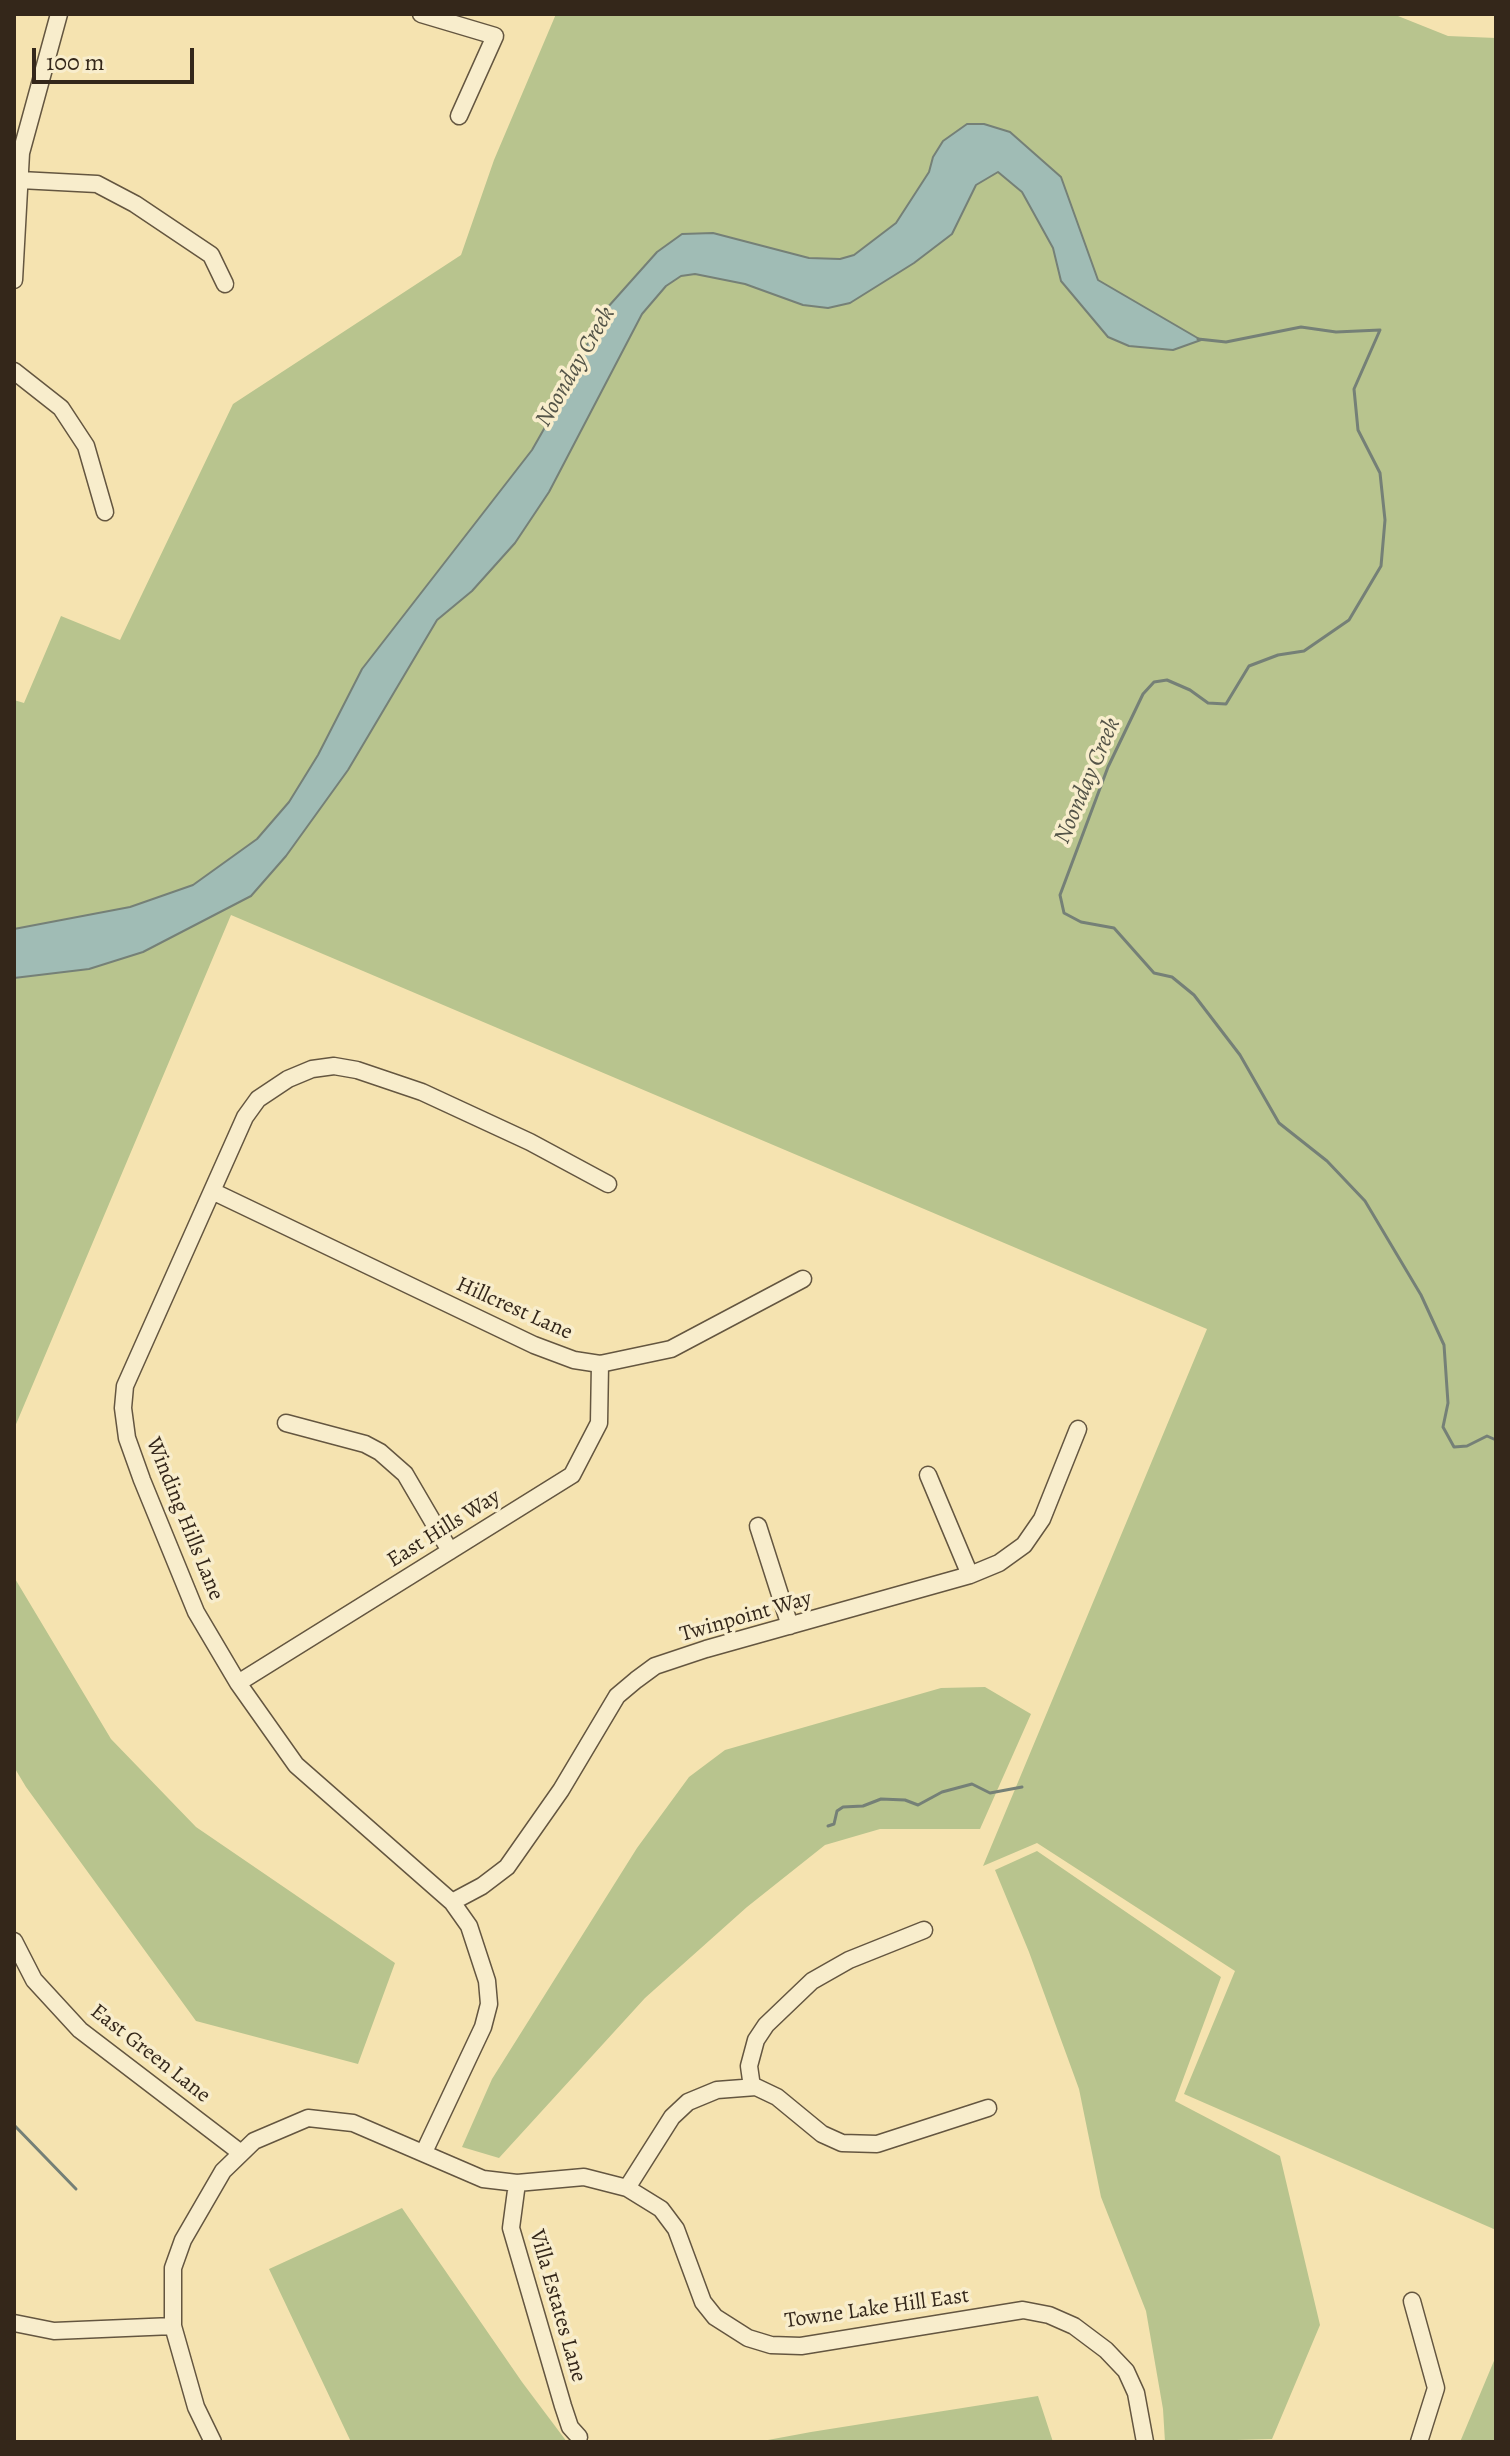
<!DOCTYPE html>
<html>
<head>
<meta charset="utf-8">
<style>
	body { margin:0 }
	#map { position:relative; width:1510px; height:2456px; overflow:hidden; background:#f5e3b0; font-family:Alegreya,serif }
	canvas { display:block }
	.frame { position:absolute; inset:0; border:16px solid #34271a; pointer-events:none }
	.scale { position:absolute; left:32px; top:48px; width:162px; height:36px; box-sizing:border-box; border:4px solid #34271a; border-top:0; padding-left:10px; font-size:24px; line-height:28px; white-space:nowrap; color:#34271a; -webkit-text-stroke:6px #f8edcc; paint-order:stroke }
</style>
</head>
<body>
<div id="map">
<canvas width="1510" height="2456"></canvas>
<div class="frame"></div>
<div class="scale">100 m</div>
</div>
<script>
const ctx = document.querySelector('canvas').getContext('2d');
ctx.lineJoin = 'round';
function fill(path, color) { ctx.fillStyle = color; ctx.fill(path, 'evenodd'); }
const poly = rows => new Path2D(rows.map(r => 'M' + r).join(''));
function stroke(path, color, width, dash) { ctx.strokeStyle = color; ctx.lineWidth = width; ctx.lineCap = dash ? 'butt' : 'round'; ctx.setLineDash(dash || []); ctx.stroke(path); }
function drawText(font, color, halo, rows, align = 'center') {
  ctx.font = font + ' Alegreya,serif'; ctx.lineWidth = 7; ctx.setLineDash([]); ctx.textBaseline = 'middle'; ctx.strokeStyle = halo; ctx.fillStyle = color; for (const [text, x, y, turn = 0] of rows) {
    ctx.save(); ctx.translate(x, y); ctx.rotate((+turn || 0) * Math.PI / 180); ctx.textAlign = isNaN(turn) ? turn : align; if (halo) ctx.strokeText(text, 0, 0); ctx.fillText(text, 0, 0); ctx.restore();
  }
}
fill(poly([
	[556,14,1393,14,1448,36,1496,38,1496,2230,1184,2094,1235,1971,1037,1843,983,1866,1207,1329,231,915,14,1429,14,700,24,703,61,616,120,640,233,404,461,255,494,160],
	[14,1577,111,1739,196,1827,395,1963,358,2064,196,2021,26,1787,14,1767],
	[985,1687,1031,1714,980,1829,880,1829,825,1845,747,1907,645,1998,499,2158,462,2147,492,2079,637,1848,689,1777,725,1750,941,1688],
	[1037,1851,1221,1977,1175,2101,1280,2156,1320,2325,1272,2439,1165,2442,1163,2409,1146,2311,1101,2197,1079,2089,1029,1952,995,1870],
	[402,2208,522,2382,567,2442,351,2442,269,2269],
	[1496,2356,1496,2442,1460,2442],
	[1038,2396,1053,2442,757,2442,811,2432]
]), '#b8c48e');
const water = poly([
	[967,124,984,124,1010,132,1061,177,1098,280,1201,340,1173,350,1129,346,1108,337,1061,281,1053,248,1022,192,998,172,976,185,952,234,914,263,850,303,828,308,803,305,745,284,695,274,681,276,666,286,642,314,549,492,515,543,472,591,437,620,348,770,286,856,251,896,143,952,89,969,14,978,14,929,130,907,193,885,257,839,289,802,318,755,362,669,532,450,573,378,599,317,657,252,682,234,713,233,809,258,840,259,854,255,896,223,929,172,933,157,943,141,967,124]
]);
fill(water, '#a0bcb5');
stroke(water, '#758077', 2);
stroke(poly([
	[1198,339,1226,342,1301,327,1336,332,1380,330,1354,389,1358,430,1380,473,1385,520,1381,566,1349,620,1304,651,1278,655,1249,666,1226,704,1208,703,1190,690,1167,680,1154,682,1143,694,1108,767,1060,895,1064,913,1081,922,1114,928,1154,973,1172,977,1194,995,1240,1055,1279,1123,1327,1161,1365,1201,1421,1295,1444,1345,1448,1403,1443,1427,1454,1447,1467,1446,1487,1436,1496,1440],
	[828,1826,834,1824,837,1811,843,1807,863,1806,881,1799,905,1800,918,1805,942,1792,972,1784,990,1793,1022,1787],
	[14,2125,76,2189]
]), '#758077', 3);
const minor = poly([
	[421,14,495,36,459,116],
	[20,180,97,184,135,204,211,255,225,284],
	[14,280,21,153,59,14],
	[14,371,61,408,86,446,105,512],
	[212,1191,534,1345,574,1360,600,1364,671,1349,803,1279],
	[286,1423,365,1444,380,1452,405,1474,450,1551],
	[928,1475,970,1575],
	[758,1526,790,1626],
	[238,1683,572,1475,599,1423,600,1364],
	[452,1902,482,1886,507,1867,561,1790,617,1696,636,1680,655,1666,706,1649,970,1575,999,1563,1024,1545,1042,1519,1078,1429],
	[14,1941,34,1980,80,2030,241,2153],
	[752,2087,749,2066,756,2040,766,2025,812,1981,849,1960,924,1930],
	[424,2152,483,2027,489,2004,487,1981,469,1926,452,1902,296,1765,238,1683,196,1612,142,1480,127,1438,123,1408,125,1386,245,1117,258,1099,288,1079,312,1069,334,1066,357,1070,422,1092,530,1142,608,1184],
	[517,2183,511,2228,563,2406,570,2427,579,2437],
	[627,2188,672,2117,688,2102,717,2090,756,2087,777,2097,822,2134,842,2143,877,2144,988,2108],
	[1412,2301,1436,2388,1419,2442],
	[14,2323,54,2331,173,2326],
	[213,2442,196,2407,173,2326,173,2268,183,2240,223,2171,254,2141,308,2118,353,2123,483,2179,517,2183,584,2177,627,2188,661,2209,676,2229,703,2302,715,2317,748,2338,771,2345,801,2346,1023,2310,1049,2315,1074,2326,1106,2350,1126,2371,1136,2393,1145,2442]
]);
stroke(minor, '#645640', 19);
stroke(minor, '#f8edcc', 16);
drawText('22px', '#34271a', '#f8edcc', [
	["Hillcrest Lane",514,1309,24],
	["Winding Hills Lane",184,1519,68],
	["East Hills Way",444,1529,-32],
	["Twinpoint Way",746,1617,-16],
	["East Green Lane",150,2054,38],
	["Villa Estates Lane",557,2306,74],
	["Towne Lake Hill East",877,2309,-8]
]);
drawText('italic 24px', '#545448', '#f8edcc', [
	["Noonday Creek",576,367,-60],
	["Noonday Creek",1088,781,-67]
]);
</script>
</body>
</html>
